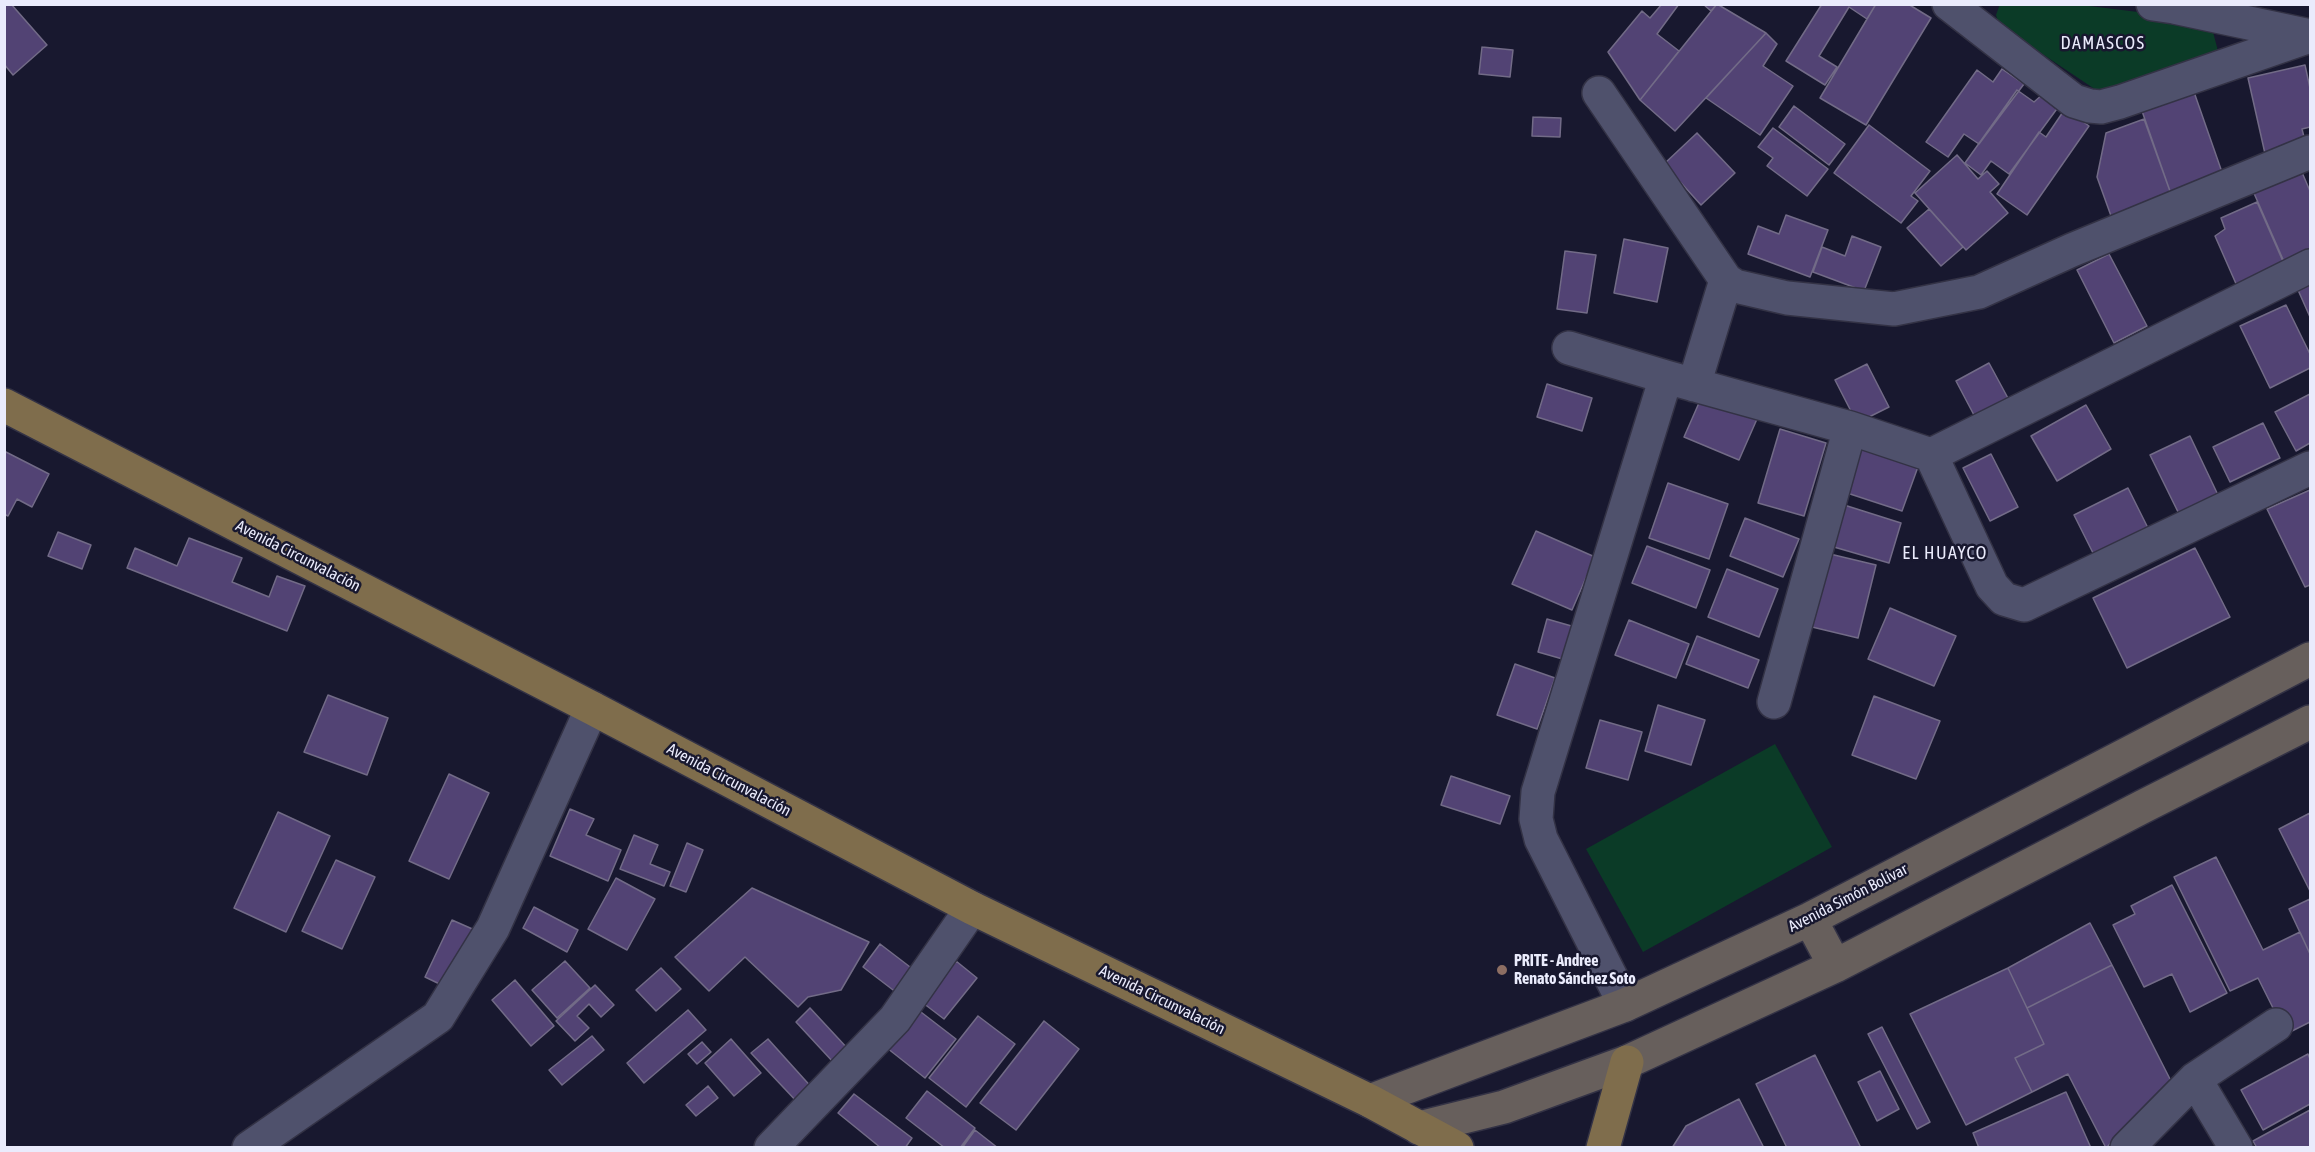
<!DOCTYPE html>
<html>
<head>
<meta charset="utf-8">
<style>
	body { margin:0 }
	#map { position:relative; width:2315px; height:1152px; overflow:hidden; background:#18182f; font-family:"Asap Condensed",sans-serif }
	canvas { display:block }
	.frame { position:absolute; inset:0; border:6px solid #eaebfc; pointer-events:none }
</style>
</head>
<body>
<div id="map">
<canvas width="2315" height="1152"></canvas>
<div class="frame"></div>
</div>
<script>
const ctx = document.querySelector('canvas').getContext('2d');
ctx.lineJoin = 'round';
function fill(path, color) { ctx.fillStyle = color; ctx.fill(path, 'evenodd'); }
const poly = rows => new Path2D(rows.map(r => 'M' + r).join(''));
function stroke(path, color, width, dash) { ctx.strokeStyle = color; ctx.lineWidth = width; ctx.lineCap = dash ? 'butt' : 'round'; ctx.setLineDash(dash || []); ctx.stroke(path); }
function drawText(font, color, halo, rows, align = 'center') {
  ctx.font = font + ' "Asap Condensed",sans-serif'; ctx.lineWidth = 5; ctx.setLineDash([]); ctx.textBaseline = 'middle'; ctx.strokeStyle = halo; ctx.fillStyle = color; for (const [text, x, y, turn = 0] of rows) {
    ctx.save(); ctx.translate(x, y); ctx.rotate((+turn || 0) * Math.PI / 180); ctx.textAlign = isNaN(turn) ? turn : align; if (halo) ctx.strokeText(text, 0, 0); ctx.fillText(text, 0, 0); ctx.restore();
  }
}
fill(poly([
	[2000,4,2073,4,2138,12,2202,27,2213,32,2218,51,2111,100,1999,25,1996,15],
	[1775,744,1832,847,1643,952,1586,849]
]), '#0b3b27');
const building = poly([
	[4,4,11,4,47,45,13,75,4,64,4,4],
	[1662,4,1679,4,1657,34,1679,51,1640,100,1608,52,1642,11,1650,18,1662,4],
	[1703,4,1717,4,1711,11,1703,4],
	[1717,4,1766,33,1675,131,1640,100,1717,4],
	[1822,4,1876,4,1867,19,1849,7,1819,56,1837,67,1825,85,1786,61,1822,4],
	[1876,4,1908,4,1931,18,1866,125,1820,98,1876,4],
	[1766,33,1777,44,1763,66,1793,86,1760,135,1706,98,1766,33],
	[1482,47,1513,50,1510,77,1479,74,1482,47],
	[2305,65,2310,88,2310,127,2302,129,2305,141,2266,158,2248,78,2305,65],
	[2002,69,2024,84,1979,144,1964,134,1948,157,1926,142,1977,70,1993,82,2002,69],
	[2017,90,2034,102,2043,94,2059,106,2009,174,1991,161,1981,175,1965,163,2017,90],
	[2194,92,2223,175,2171,194,2142,111,2194,92],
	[1794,106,1845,144,1829,165,1779,127,1794,106],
	[2065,109,2089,126,2027,215,1997,194,2039,132,2046,137,2065,109],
	[1533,117,1561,118,1560,137,1532,136,1533,117],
	[2144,119,2171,194,2115,227,2097,177,2106,133,2144,119],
	[1869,125,1930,171,1911,196,1918,201,1901,223,1834,173,1869,125],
	[1773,128,1828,169,1807,196,1767,166,1773,158,1758,147,1773,128],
	[1697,133,1735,173,1701,205,1664,164,1697,133],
	[1957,155,1978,179,1987,171,1999,184,1990,192,2008,213,1966,250,1915,193,1957,155],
	[2301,170,2310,191,2310,253,2285,264,2253,191,2301,170],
	[2257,202,2285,266,2237,286,2215,236,2225,229,2221,218,2257,202],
	[1929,209,1963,247,1941,266,1907,228,1929,209],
	[1786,215,1828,230,1810,277,1748,254,1758,226,1779,234,1786,215],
	[1852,236,1881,247,1864,291,1813,272,1822,247,1845,256,1852,236],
	[1624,239,1668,248,1657,302,1614,293,1624,239],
	[1565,251,1596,255,1587,313,1557,309,1565,251],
	[2109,254,2147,326,2114,343,2077,270,2109,254],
	[2310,284,2310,317,2298,290,2310,284],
	[2286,305,2310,354,2310,368,2270,388,2240,326,2286,305],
	[1989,363,2009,400,1975,417,1956,381,1989,363],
	[1867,364,1889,407,1857,423,1835,380,1867,364],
	[1547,384,1592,398,1582,431,1537,417,1547,384],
	[2310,394,2310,443,2296,451,2275,412,2310,394],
	[1702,396,1757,419,1739,460,1684,437,1702,396],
	[2086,405,2111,449,2057,481,2031,436,2086,405],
	[2263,423,2280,458,2230,482,2213,447,2263,423],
	[1780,429,1826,443,1804,516,1758,503,1780,429],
	[2190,436,2218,495,2179,514,2150,455,2190,436],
	[1860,444,1919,464,1902,511,1844,492,1860,444],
	[4,451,49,474,32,507,17,499,8,516,4,514,4,451],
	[1991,454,2018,507,1990,521,1963,468,1991,454],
	[1668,483,1728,504,1709,559,1649,538,1668,483],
	[2128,488,2151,534,2097,561,2074,515,2128,488],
	[2310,490,2310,585,2305,587,2267,509,2310,490],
	[1841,504,1901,523,1889,563,1827,545,1841,504],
	[1745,518,1799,539,1783,577,1730,556,1745,518],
	[1536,531,1595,557,1572,610,1512,584,1536,531],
	[58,532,91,545,82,569,48,556,58,532],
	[189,538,242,558,232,582,269,597,277,576,305,586,287,631,127,568,135,548,177,566,189,538],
	[1647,546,1710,570,1696,608,1632,583,1647,546],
	[2195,548,2230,617,2127,668,2093,598,2195,548],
	[1830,554,1876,565,1858,638,1812,627,1830,554],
	[1727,569,1778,589,1759,637,1708,617,1727,569],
	[1890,608,1956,636,1934,686,1868,659,1890,608],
	[1547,619,1575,627,1566,660,1538,652,1547,619],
	[1629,620,1689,644,1676,678,1615,655,1629,620],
	[1697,636,1759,660,1748,688,1686,664,1697,636],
	[1515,664,1555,678,1537,729,1497,715,1515,664],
	[328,695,388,718,367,775,304,752,328,695],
	[1874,696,1940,721,1916,779,1852,755,1874,696],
	[1658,705,1705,720,1691,765,1645,751,1658,705],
	[1600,720,1642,732,1628,780,1586,768,1600,720],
	[449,774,489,793,449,879,409,861,449,774],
	[1451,776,1510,796,1500,824,1441,805,1451,776],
	[570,809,594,819,586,835,621,850,608,881,550,856,570,809],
	[278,812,330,836,286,932,234,908,278,812],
	[2310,813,2310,891,2279,829,2310,813],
	[634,835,658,845,650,864,670,872,664,886,620,869,634,835],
	[687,843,703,850,686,892,670,886,687,843],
	[2216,857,2263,950,2300,932,2310,954,2310,1022,2286,1034,2258,978,2230,991,2174,877,2216,857],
	[336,860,375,877,342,949,302,931,336,860],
	[616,878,655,899,627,950,588,929,616,878],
	[2172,885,2227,993,2190,1012,2172,974,2144,987,2113,925,2135,914,2131,906,2172,885],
	[752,888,869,942,841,990,808,997,798,1007,745,957,709,991,675,957,752,888],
	[2310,899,2310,954,2289,909,2310,899],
	[534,907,578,930,567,952,523,928,534,907],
	[452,920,477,931,450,989,425,977,452,920],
	[2090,923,2112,965,2027,1008,2008,968,2090,923],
	[880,944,914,970,897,993,863,967,880,944],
	[565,961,590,988,557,1018,532,990,565,961],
	[956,961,977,978,944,1019,923,1003,956,961],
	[2112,965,2171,1081,2106,1148,2068,1074,2032,1092,2015,1058,2044,1044,2027,1008,2112,965],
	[661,968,681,989,656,1011,636,990,661,968],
	[2008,968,2044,1044,2015,1058,2032,1092,1966,1125,1910,1014,2008,968],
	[515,980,554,1026,531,1046,492,1000,515,980],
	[595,985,614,1005,601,1017,589,1004,577,1016,589,1028,575,1041,556,1021,595,985],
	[810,1008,849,1050,834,1063,796,1022,810,1008],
	[917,1009,956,1039,925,1078,887,1048,917,1009],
	[688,1010,706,1030,644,1083,627,1063,688,1010],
	[978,1016,1015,1044,966,1107,929,1078,978,1016],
	[1044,1021,1079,1049,1016,1130,980,1103,1044,1021],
	[1882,1027,1930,1122,1917,1129,1868,1034,1882,1027],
	[592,1036,604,1050,562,1085,549,1070,592,1036],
	[731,1039,761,1073,734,1096,705,1063,731,1039],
	[768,1039,814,1090,799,1104,751,1053,768,1039],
	[702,1042,711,1052,697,1064,688,1054,702,1042],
	[2308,1054,2310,1059,2310,1104,2263,1130,2241,1090,2308,1054],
	[1815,1055,1861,1148,1787,1148,1756,1084,1815,1055],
	[1880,1071,1899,1109,1877,1121,1858,1082,1880,1071],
	[708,1086,718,1098,696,1116,686,1105,708,1086],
	[927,1091,975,1128,960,1148,945,1148,906,1118,927,1091],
	[2066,1092,2091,1148,1979,1148,1973,1133,2066,1092],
	[854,1094,912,1138,905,1148,881,1148,838,1113,854,1094],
	[1739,1099,1764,1148,1672,1148,1686,1126,1739,1099],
	[2310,1110,2310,1148,2257,1148,2253,1141,2310,1110],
	[975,1130,998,1148,962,1148,975,1130]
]);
fill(building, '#524374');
stroke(building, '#726b87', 1.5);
const street = poly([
	[1949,4,2074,101,2090,106,2101,107,2120,102,2310,36],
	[2153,4,2174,7,2310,36],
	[1599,93,1726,280,1735,286,1787,298,1894,309,1979,292,2072,250,2310,152],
	[1569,348,1666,377,1850,428,1931,455,2310,266],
	[1694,385,1726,280],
	[1931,455,1992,586,2004,599,2024,605,2310,468],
	[1774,702,1850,428],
	[1625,1005,1541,839,1536,819,1538,792,1666,377],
	[2195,1079,2236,1148],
	[249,1148,438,1017,493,928,592,708],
	[771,1148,895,1019,972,908],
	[2127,1148,2195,1079,2276,1025]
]);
const secondary = poly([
	[1810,919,1835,966],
	[1370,1101,1625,1005,1810,919,2310,659],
	[1419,1128,1504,1107,1627,1062,1835,966,2144,806,2310,722]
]);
const primary = poly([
	[4,405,592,708,972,908,1370,1101,1457,1148],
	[1603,1148,1627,1062]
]);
stroke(street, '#333245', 36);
stroke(secondary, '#333245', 36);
stroke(primary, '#333245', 36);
stroke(street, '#4f516c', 33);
stroke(secondary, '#675f5c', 33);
stroke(primary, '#7f6d4c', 33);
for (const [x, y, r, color] of [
	[1502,970,6,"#8d6e63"]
]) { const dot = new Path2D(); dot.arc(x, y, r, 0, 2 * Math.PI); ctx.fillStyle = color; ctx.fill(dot); stroke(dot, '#18182f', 2); }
drawText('16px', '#eaebfc', '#18182f', [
	["Avenida Circunvalación",298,556,27],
	["Avenida Circunvalación",729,780,28],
	["Avenida Simón Bolívar",1848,898,-27],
	["Avenida Circunvalación",1162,1000,26]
]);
drawText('bold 16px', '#eaebfc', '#18182f', [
	["PRITE - Andree",1514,961],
	["Renato Sánchez Soto",1514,979]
], 'left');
ctx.letterSpacing = '1.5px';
drawText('18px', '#eaebfc', '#18182f', [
	["DAMASCOS",2103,43],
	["EL HUAYCO",1945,553]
]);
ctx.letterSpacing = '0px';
</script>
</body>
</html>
